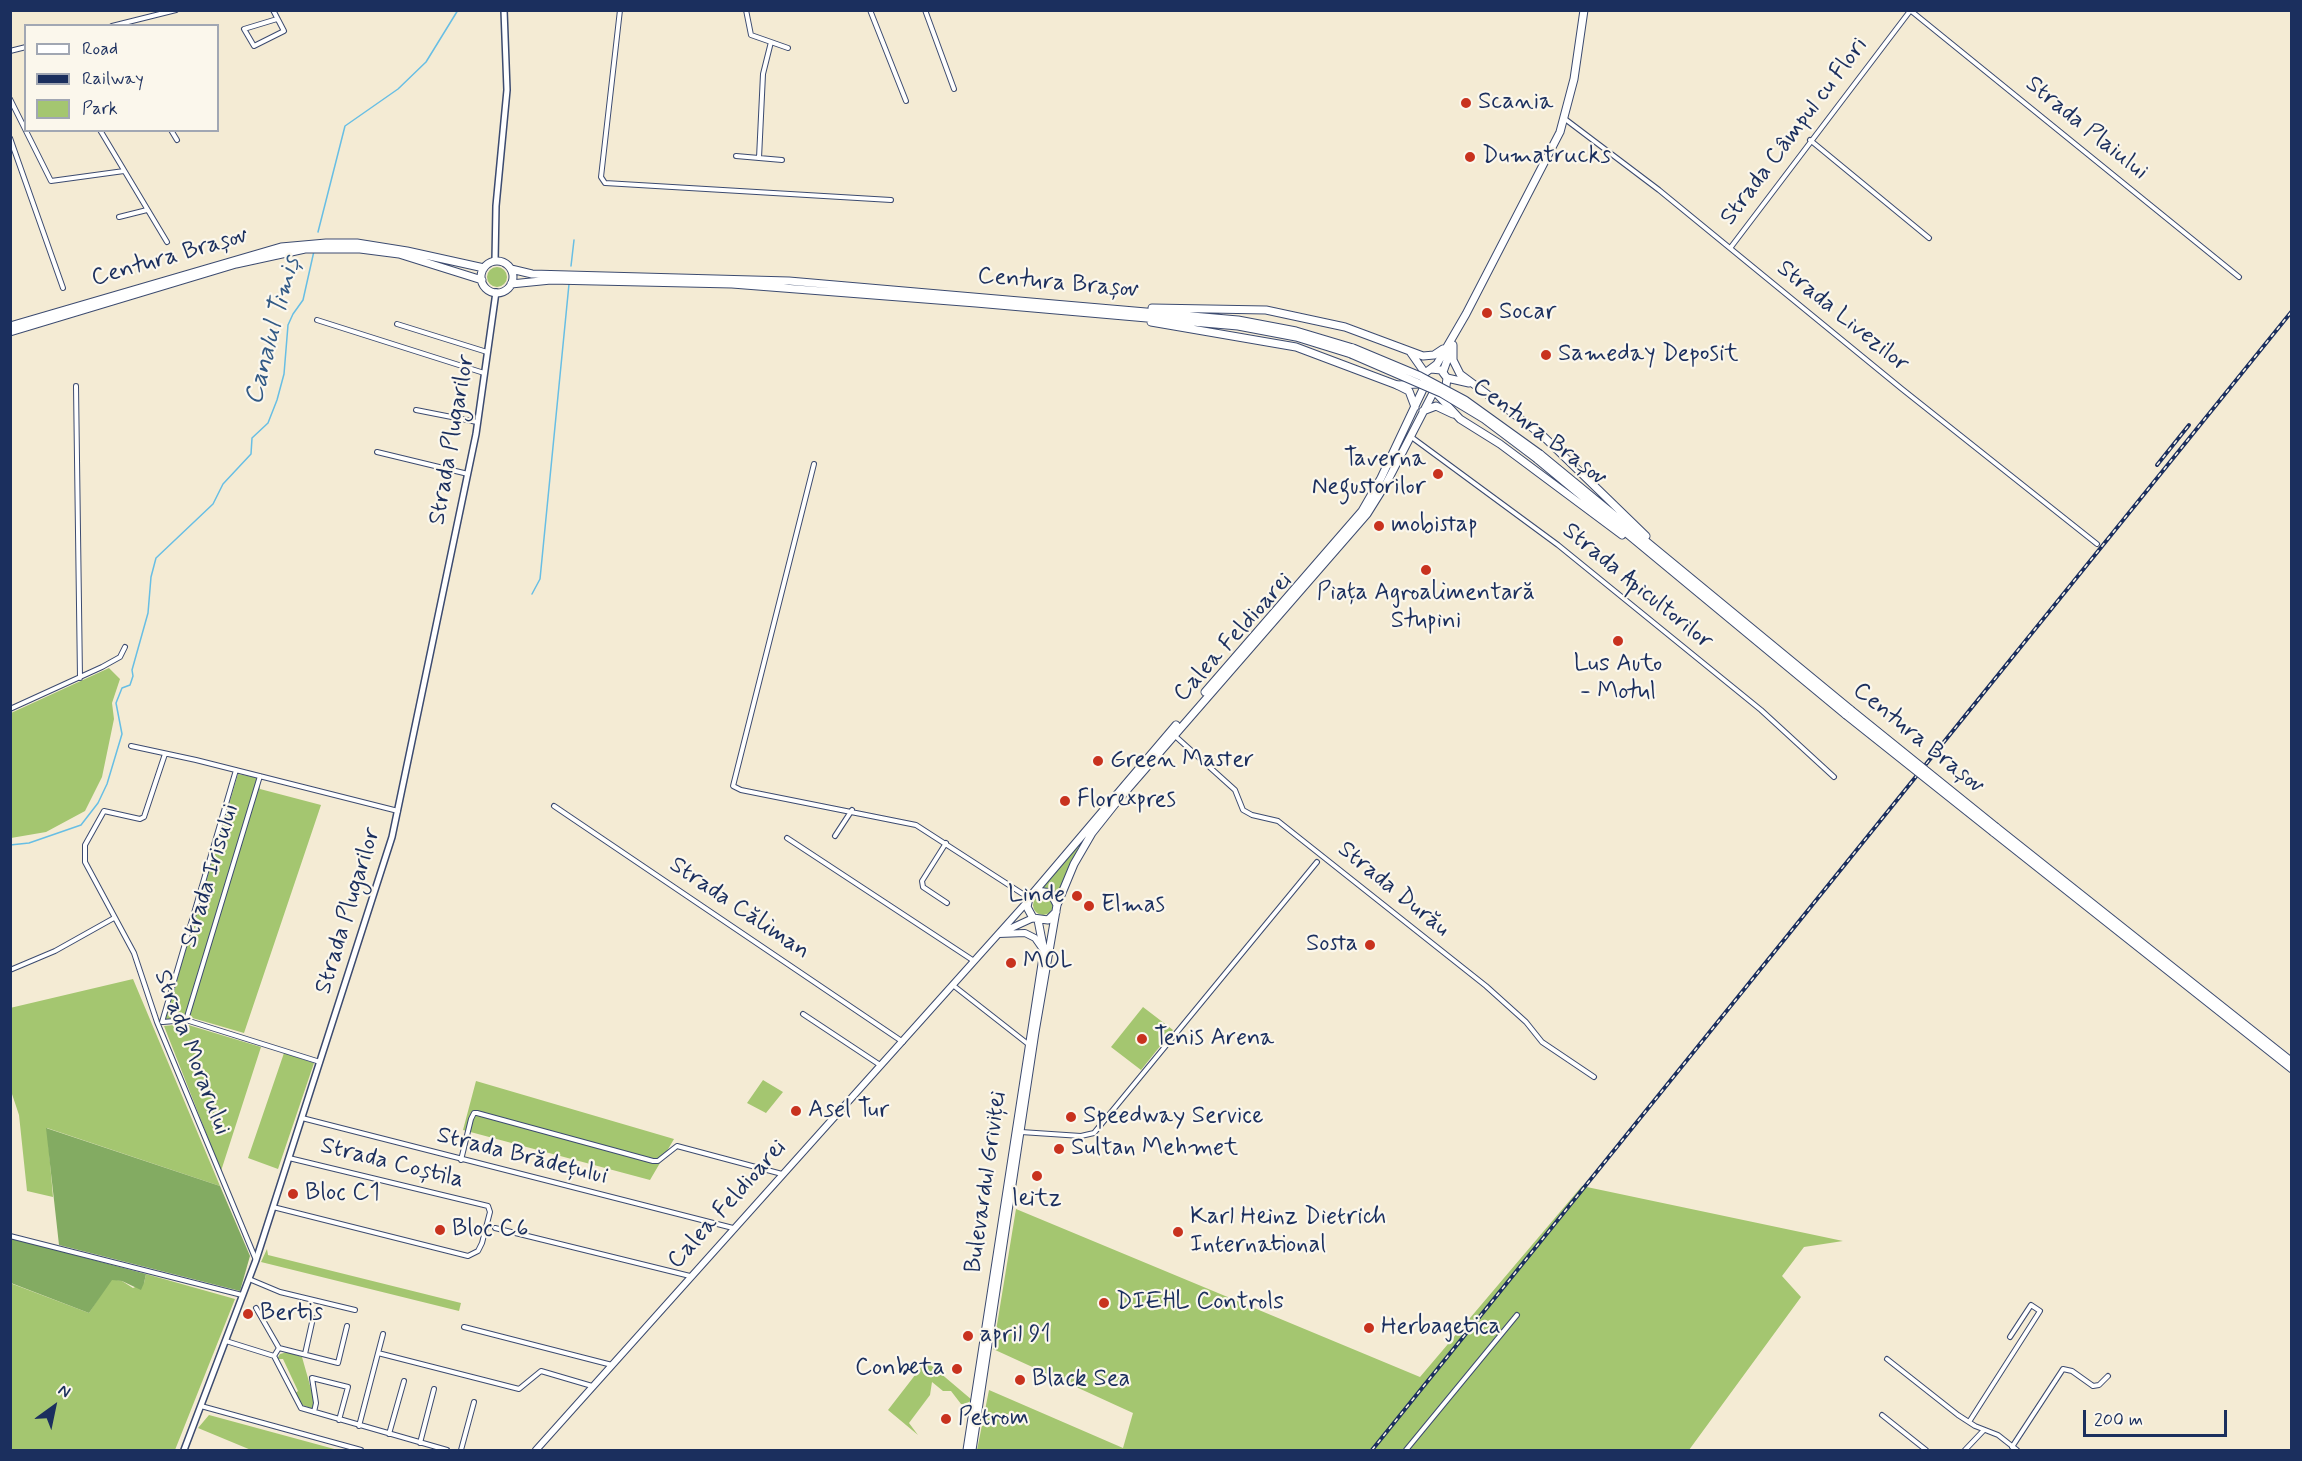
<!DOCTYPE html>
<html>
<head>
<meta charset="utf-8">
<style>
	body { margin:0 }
	#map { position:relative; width:2302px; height:1461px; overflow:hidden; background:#f4ebd4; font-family:Mynerve,sans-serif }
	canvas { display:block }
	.frame { position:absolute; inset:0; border:12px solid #1b2f5e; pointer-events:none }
	.legend { position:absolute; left:24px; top:24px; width:195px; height:108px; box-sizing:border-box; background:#fbf7ec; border:2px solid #a1a7b3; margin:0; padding:8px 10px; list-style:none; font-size:18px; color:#1b2f5e }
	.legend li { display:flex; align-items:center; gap:12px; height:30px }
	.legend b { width:30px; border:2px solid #a1a7b3 }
	.north { position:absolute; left:24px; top:1377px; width:60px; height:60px; -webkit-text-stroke:4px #fbf7ec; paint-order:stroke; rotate:33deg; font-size:16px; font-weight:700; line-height:24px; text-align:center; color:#1b2f5e }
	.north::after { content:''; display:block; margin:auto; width:21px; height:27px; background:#1b2f5e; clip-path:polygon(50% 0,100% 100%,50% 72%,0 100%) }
	.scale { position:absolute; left:2083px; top:1410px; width:144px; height:27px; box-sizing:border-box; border:3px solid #1b2f5e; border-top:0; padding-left:8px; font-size:18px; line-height:21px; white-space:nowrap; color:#1b2f5e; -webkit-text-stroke:4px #fbf7ec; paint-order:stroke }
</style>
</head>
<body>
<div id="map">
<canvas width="2302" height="1461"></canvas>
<div class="frame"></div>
<ul class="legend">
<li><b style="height:8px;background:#fff"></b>Road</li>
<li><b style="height:8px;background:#1b2f5e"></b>Railway</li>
<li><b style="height:16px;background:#a4c670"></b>Park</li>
</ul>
<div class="north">N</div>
<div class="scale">200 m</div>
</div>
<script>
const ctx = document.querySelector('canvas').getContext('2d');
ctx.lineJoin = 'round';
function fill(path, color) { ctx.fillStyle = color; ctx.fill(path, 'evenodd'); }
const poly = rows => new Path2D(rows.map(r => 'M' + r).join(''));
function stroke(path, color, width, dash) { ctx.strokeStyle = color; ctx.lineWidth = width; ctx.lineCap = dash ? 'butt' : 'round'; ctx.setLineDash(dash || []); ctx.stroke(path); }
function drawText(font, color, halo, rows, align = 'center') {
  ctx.font = font + ' Mynerve,sans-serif'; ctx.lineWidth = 4.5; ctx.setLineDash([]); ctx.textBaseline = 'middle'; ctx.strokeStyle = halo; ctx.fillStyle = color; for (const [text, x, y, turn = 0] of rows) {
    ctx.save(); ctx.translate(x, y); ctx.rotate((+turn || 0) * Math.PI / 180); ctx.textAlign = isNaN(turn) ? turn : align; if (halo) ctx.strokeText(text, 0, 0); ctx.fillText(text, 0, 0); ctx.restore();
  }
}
fill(poly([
	'487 277a10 10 0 1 1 20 0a10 10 0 1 1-20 0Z',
	[109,668,120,679,112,703,114,719,102,777,85,811,46,832,11,838,11,713],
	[238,774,258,778,260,789,321,805,244,1033,189,1017,165,1020],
	[1080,844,1058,895,1050,889,1041,888],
	'1033 905a10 10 0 1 1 20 0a10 10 0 1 1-20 0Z',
	[133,979,220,1186,47,1128,53,1197,27,1191,19,1115,11,1091,10,1008],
	[1143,1007,1173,1030,1141,1070,1111,1047],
	[185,1024,261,1047,221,1171,164,1026],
	[284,1053,314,1063,278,1169,248,1158],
	[763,1080,783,1092,766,1113,747,1103],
	[476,1081,674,1139,650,1180,463,1130],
	[1582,1186,1843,1241,1804,1247,1782,1276,1801,1297,1689,1450,977,1450,989,1390,1123,1448,1133,1413,993,1349,1016,1209,1420,1377],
	[267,1249,268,1255,461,1303,459,1311,261,1262],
	[146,1274,235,1299,175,1450,11,1450,10,1283,89,1313,111,1279,122,1281,133,1288,144,1283],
	[287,1352,302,1357,315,1403,314,1409,299,1404,294,1394,298,1391,283,1359,277,1359,280,1354],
	[926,1361,972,1400,966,1404,961,1404,951,1391,943,1391,932,1382,930,1395,909,1423,918,1435,888,1410],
	[209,1415,338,1450,251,1450,198,1428]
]), '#a4c670');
fill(poly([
	[46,1128,220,1186,250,1256,240,1291,59,1245],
	[11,1238,146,1274,144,1283,141,1290,122,1281,112,1280,89,1313,11,1283]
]), '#83ab62');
stroke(poly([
	[318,232,345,126,398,89,426,62,458,10],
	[571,266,574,240],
	[532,594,540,579,569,284],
	[10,845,29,843,81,825,98,803,107,784,122,734,116,703,122,688,130,685,133,676,132,670,148,613,151,577,156,558,213,504,223,484,251,454,252,438,268,423,277,400,284,374,288,325,293,314,303,300,314,251]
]), '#67bee4', 1.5);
const minor = poly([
	[273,10,284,31,254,46,244,29,277,19],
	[620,10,601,177,605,183,891,200],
	[746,10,751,35,771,42,763,74,759,158],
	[870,10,906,101],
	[925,10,954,89],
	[1910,10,2239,277],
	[112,26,176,10],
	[771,42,788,48],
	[10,51,26,47],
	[10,99,51,181,124,171],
	[1565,119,1659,190,1902,389,2097,544],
	[100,130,167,242],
	[171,130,177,140],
	[10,138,63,288],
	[1810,140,1929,238],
	[736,156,782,160],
	[119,217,147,210],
	[1731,247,1910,11],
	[317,320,484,373],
	[397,324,487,352],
	[76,386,80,678],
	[416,410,477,422],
	[1410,436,1558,545,1761,710,1834,777],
	[377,452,468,474],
	[814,464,733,786,741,790,916,825,1029,898],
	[10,709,102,667,120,657,125,647],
	[1174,735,1235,790,1243,810,1252,815,1278,821,1486,986,1526,1022,1542,1042,1594,1077],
	[131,746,196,760,398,811],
	[165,754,144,817,140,819,104,811,85,845,85,862,134,953,157,1022,256,1260],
	[554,806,903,1042],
	[835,836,852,810],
	[787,838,974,961],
	[946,843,922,881,923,887,947,903],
	[10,970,55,951,114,918],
	[954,986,1028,1044],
	[803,1014,880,1065],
	[186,1020,260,776],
	[162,1022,236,770],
	[163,1022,186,1020,320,1062],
	[302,1118,733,1228],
	[1021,1132,1081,1136,1094,1133,1317,862],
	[461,1160,471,1119,474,1113,477,1113,653,1161,658,1161,677,1146,782,1174],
	[273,1207,468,1256,478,1251,482,1243,490,1212,488,1206,289,1158],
	[495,1228,690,1276],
	[10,1236,242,1295],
	[249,1279,280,1292,355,1310],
	[256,1308,279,1348,274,1356],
	[464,1327,612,1365],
	[226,1341,274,1356,301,1408,447,1450],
	[279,1348,338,1363,347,1326],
	[378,1353,519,1389,541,1371,592,1386],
	[305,1354,313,1318],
	[1887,1359,1958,1415,1975,1426,1998,1435,2017,1450],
	[201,1406,361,1450],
	[314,1412,316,1403,312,1378,348,1387,339,1420],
	[1882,1415,1926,1450],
	[1969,1422,2040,1311,2031,1305,2010,1337],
	[359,1426,383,1334],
	[389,1434,404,1381],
	[420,1443,434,1389],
	[2012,1447,2063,1369,2072,1371,2093,1386,2099,1385,2108,1376],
	[461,1450,474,1402],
	[1406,1450,1517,1315],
	[1965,1450,1984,1430]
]);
const tertiary = poly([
	[495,261,496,206,507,90,504,10],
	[184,1450,256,1260,392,837,476,434,496,292]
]);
const secondary = poly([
	[1007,930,1033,918],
	[999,934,1025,933,1035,938,1042,948],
	[536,1450,1027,902]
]);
const primary = poly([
	[1397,385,1409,391,1415,407],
	[1423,411,1436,406,1453,414],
	[1205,692,1362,511,1381,478,1424,387],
	[1037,891,1051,893,1057,905],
	[1056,912,1048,920,1033,918,1027,907,1029,898,1176,725],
	[967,1450,1044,951,1038,920],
	[972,1450,1035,1032,1057,905,1074,864,1092,833,1119,799,1367,514,1387,482,1433,393]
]);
const trunk = poly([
	'481 277a16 16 0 1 1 32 0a16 16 0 1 1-32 0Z',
	[511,269,532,274,789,281,1238,320,1296,331,1353,348],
	[511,284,551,280,732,284,976,303,1238,326,1296,337,1351,354],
	[1152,308,1266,310,1345,327,1423,356,1434,355,1443,349],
	[1151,322,1296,347,1397,385,1419,384],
	[10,326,281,247,326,243,357,243,407,251,484,268],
	[10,332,236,264,305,249,360,249,399,254,482,280],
	[1453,345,1453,360,1460,374,1542,435,1646,536],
	[1411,353,1425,373],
	[1431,369,1441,370,1447,378,1446,386,1440,391],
	[1443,372,1451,349],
	[1447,378,1469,383],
	[1423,382,1425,373,1437,364,1466,314,1560,132,1574,79,1584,10],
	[1436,393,1460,419,1500,444,1622,535],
	[1540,454,1851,710],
	[1537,459,1846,715],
	[1996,827,2292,1062],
	[1993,832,2292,1069]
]);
stroke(minor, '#3c4b70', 6);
stroke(tertiary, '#3c4b70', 8);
stroke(secondary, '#3c4b70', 8);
stroke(primary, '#3c4b70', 9);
stroke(trunk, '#3c4b70', 9);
stroke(minor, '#fff', 4);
stroke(tertiary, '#fff', 5);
stroke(secondary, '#fff', 6);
stroke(primary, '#fff', 7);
stroke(trunk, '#fff', 7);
const rail = poly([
	[2157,465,2189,425],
	[1372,1450,2292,311]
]);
stroke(rail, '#1b2f5e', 4);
stroke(rail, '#fbf7ec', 1.5, [4.5]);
const trunkBridge = poly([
	[1353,348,1420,376,1465,400,1540,454],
	[1351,354,1441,393,1484,419,1537,459],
	[1851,710,1996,827],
	[1846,715,1993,832]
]);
stroke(trunkBridge, '#3c4b70', 9, []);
stroke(trunkBridge, '#fff', 7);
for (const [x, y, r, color] of [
	[1466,103,6,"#c8321e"],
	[1470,157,6,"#c8321e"],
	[1487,313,6,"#c8321e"],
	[1546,355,6,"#c8321e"],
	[1438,474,6,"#c8321e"],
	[1379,526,6,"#c8321e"],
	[1426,570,6,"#c8321e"],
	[1618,641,6,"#c8321e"],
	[1098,761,6,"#c8321e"],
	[1065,801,6,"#c8321e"],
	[1077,896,6,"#c8321e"],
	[1089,906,6,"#c8321e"],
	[1370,945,6,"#c8321e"],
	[1011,963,6,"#c8321e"],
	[1142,1039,6,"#c8321e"],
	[796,1111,6,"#c8321e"],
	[1071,1117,6,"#c8321e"],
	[1059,1149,6,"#c8321e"],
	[1037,1176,6,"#c8321e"],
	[293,1194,6,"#c8321e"],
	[440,1230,6,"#c8321e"],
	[1178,1232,6,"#c8321e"],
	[1104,1303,6,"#c8321e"],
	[248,1314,6,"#c8321e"],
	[1369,1328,6,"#c8321e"],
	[968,1336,6,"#c8321e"],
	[957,1369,6,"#c8321e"],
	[1020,1380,6,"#c8321e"],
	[946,1419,6,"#c8321e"]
]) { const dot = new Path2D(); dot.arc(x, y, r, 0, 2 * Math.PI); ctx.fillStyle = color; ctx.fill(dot); stroke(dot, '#fbf7ec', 2); }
drawText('24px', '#1b2f5e', '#fbf7ec', [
	["Scania",1478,103],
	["Dumatrucks",1482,157],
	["Socar",1499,313],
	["Sameday Deposit",1558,355],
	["Taverna",1426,460,"right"],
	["Negustorilor",1426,488,"right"],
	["mobistap",1391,526],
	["Piața Agroalimentară",1426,594,"center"],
	["Stupini",1426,622,"center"],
	["Lus Auto",1618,665,"center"],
	["- Motul",1618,693,"center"],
	["Green Master",1110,761],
	["Florexpres",1077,801],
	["Linde",1065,896,"right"],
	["Elmas",1101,906],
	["Sosta",1358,945,"right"],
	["MOL",1023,963],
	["Tenis Arena",1154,1039],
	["Asel Tur",808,1111],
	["Speedway Service",1083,1117],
	["Sultan Mehmet",1071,1149],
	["Bloc C1",305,1194],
	["leitz",1037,1200,"center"],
	["Karl Heinz Dietrich",1190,1218],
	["International",1190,1246],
	["Bloc C6",452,1230],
	["DIEHL Controls",1116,1303],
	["Bertis",260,1314],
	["Herbagetica",1381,1328],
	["april 91",980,1336],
	["Conbeta",945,1369,"right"],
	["Black Sea",1032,1380],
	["Petrom",958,1419]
], 'left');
drawText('24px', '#1b2f5e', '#fbf7ec', [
	["Strada Plaiului",2086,129,39],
	["Strada Câmpul cu Flori",1795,132,-53],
	["Centura Brașov",170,258,-16],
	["Centura Brașov",1058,284,5],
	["Strada Livezilor",1842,317,39],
	["Centura Brașov",1539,433,37],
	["Strada Plugarilor",453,440,-80],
	["Strada Apicultorilor",1637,587,39],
	["Calea Feldioarei",1234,638,-48],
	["Centura Brașov",1918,739,39],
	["Strada Irisului",211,876,-73],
	["Strada Durău",1393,890,39],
	["Strada Căliman",739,909,34],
	["Strada Plugarilor",349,911,-73],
	["Strada Morarului",191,1053,69],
	["Strada Brădețului",522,1157,14],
	["Strada Coștila",392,1164,14],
	["Bulevardul Griviței",987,1182,-82],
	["Calea Feldioarei",728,1205,-48]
]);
drawText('italic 26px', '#325a86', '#fbf7ec', [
	["Canalul Timiș",274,331,-75]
]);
</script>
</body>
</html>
